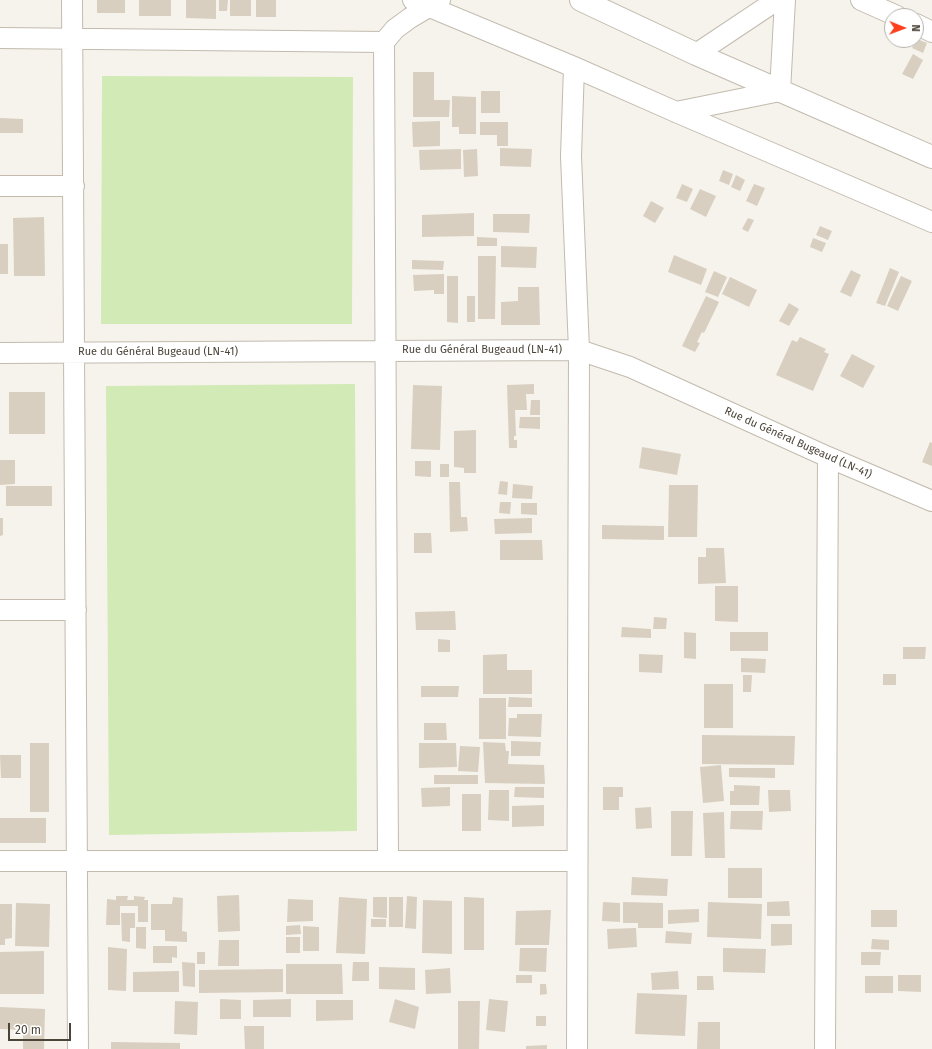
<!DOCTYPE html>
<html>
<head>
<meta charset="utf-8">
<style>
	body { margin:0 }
	#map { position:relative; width:932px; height:1049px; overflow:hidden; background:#f6f3ec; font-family:"Fira Sans",sans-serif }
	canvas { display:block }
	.north { position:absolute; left:884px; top:8px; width:40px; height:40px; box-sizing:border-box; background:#fff; border:1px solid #b7b4b0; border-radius:50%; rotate:91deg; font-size:11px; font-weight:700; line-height:16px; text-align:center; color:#4b4439 }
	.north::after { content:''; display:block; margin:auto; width:14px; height:18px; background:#fc3f1d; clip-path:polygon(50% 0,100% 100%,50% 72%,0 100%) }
	.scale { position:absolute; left:8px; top:1023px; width:63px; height:18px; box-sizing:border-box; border:2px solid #4b4439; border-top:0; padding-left:5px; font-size:12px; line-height:14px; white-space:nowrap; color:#4b4439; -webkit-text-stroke:3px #fff; paint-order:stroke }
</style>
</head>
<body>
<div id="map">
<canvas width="932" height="1049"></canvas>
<div class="north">N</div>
<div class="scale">20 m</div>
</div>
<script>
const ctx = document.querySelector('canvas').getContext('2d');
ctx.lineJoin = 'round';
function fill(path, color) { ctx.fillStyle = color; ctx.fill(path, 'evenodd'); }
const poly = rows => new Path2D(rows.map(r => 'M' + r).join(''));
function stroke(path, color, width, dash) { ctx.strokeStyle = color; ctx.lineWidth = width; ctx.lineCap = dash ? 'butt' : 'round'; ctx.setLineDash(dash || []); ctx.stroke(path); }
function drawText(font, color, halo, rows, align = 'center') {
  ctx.font = font + ' "Fira Sans",sans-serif'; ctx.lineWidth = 3; ctx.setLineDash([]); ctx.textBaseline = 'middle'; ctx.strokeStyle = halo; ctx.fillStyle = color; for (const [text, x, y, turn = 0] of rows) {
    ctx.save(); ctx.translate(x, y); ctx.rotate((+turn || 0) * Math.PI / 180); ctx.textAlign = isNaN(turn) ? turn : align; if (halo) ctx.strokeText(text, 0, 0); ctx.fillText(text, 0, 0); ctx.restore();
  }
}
fill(poly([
	[102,76,353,77,352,324,101,324],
	[355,384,357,831,109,835,106,386]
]), '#d2eab5');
fill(poly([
	[97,0,125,0,125,13,97,13],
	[139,0,171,0,171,16,139,16],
	[186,0,216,0,216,19,186,18],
	[219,0,228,0,227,11,219,11],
	[230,0,251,0,251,16,230,16],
	[256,0,276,0,276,17,256,17],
	[917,39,927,43,923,53,912,48],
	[913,54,923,60,913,79,902,74],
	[413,72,434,72,434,100,450,100,449,117,413,117],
	[481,91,500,91,500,113,481,113],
	[452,96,476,97,476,134,459,134,459,127,452,127],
	[0,118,23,119,23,133,0,133],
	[440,121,440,146,413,147,412,122],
	[480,122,508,122,508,146,497,146,497,135,480,135],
	[500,148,532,149,531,167,500,166],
	[461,149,461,169,420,170,419,150],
	[477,149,478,176,464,177,463,150],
	[723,170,733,174,729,185,719,181],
	[736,175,745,180,740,191,731,187],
	[682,184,693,189,687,202,676,198],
	[754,184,765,188,757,206,746,201],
	[700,189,716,196,706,217,690,209],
	[651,201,664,208,655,223,643,216],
	[474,213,474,236,422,237,422,215],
	[493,214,530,214,529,233,493,232],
	[44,217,45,276,14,276,13,218],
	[748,218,754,220,748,232,742,229],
	[820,226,832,231,828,240,816,235],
	[477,237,497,238,497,246,477,246],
	[813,238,826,243,822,252,810,247],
	[0,244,8,244,8,274,0,274],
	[501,246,537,247,536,268,501,267],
	[674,255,707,269,701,285,668,272],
	[478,256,496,256,495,319,478,319],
	[412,260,444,261,443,270,412,269],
	[890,268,899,272,885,306,876,303],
	[851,270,861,275,851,297,840,292],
	[714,271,727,277,718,297,705,292],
	[444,274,444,294,434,294,434,290,414,291,413,275],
	[447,276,458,276,458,323,447,322],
	[901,276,912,281,898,311,887,306],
	[730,277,757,290,749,307,722,294],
	[518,287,539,287,540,325,501,325,501,302,518,301],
	[467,296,475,296,475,322,467,322],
	[706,296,719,302,704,333,702,332,697,342,700,343,695,352,682,346],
	[789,303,799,309,789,326,779,321],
	[800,337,826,349,824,352,829,354,813,391,776,375,792,340,797,342],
	[852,354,875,366,863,388,840,376],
	[534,384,534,394,526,394,527,410,515,410,516,436,514,436,514,440,517,440,517,448,509,448,507,385],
	[413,385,442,386,440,450,411,449],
	[9,392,45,392,45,434,9,434],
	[531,400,540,400,540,415,530,415],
	[520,417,540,417,540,429,519,428],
	[476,430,476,473,464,473,464,468,454,467,454,431],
	[930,442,932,443,932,466,922,462],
	[642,447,681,454,677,475,639,468],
	[0,460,15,460,15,484,0,485],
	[415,461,431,461,431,477,415,476],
	[440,464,449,464,449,477,440,477],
	[500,481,508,482,507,495,498,494],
	[449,482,460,482,461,517,467,517,468,531,450,532],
	[513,484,533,486,532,499,512,498],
	[669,485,698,485,697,537,668,537],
	[6,486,52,486,52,506,6,506],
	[500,502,511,502,510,514,499,513],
	[521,503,537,503,537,515,521,514],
	[0,518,3,518,3,535,0,536],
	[532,518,532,533,495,534,494,519],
	[602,525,664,526,664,540,602,539],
	[414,533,431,533,432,553,414,553],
	[500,540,542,540,543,560,500,560],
	[706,548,724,548,726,583,698,584,698,557,706,557],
	[715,586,738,586,738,622,715,621],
	[455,611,456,630,416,630,415,612],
	[654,617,667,618,666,629,653,629],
	[622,627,651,629,651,638,621,637],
	[684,632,696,633,696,659,684,658],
	[730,632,768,632,768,651,730,651],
	[438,639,450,640,450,652,438,652],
	[903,647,926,647,925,659,903,659],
	[507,654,507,670,532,670,532,694,483,694,483,655],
	[639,654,663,655,662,673,639,672],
	[741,658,766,659,765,673,741,672],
	[883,674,896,674,896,685,883,685],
	[743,675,752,675,751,692,743,692],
	[704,684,733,684,733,728,704,728],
	[421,686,459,686,458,697,421,697],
	[509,697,532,698,532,707,508,707],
	[479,698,506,698,506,739,479,739],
	[517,714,542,714,541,737,508,736,509,718,517,718],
	[424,723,446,723,447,740,424,740],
	[702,735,795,736,794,765,702,764],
	[511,741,541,742,540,756,511,756],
	[483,742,505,743,506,751,509,751,508,764,544,765,545,784,485,783],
	[30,743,49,743,49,812,30,812],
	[419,743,456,743,457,767,419,768],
	[460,746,480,747,478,772,458,771],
	[0,755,21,755,21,778,1,778],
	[721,765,724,801,703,803,700,767],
	[729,768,775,768,775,778,729,777],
	[434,775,478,775,478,784,434,784],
	[734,785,760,786,759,805,730,805,730,791,734,791],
	[450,787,450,806,422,807,421,788],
	[515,787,544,787,544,798,514,797],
	[603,787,623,787,623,797,619,797,619,810,603,810],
	[489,790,509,790,509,821,488,820],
	[768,790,790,790,791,811,769,812],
	[462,794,481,794,481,831,462,831],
	[544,805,544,826,512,827,512,806],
	[651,807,652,828,636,829,635,808],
	[671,811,693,811,692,856,671,856],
	[731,811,763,811,762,830,730,829],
	[724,812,725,858,705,858,703,813],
	[0,818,46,818,46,843,0,843],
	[728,868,762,868,762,898,728,898],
	[632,877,668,879,667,896,631,895],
	[239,895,240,931,218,932,217,896],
	[116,896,128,896,127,900,134,900,134,896,145,897,144,900,148,900,148,922,138,922,138,906,120,906,120,925,106,925,107,899,116,900],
	[407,896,417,897,416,929,405,928],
	[173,897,183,898,182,931,187,932,187,942,165,941,165,930,151,930,151,904,172,904],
	[339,897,367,899,365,954,336,953],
	[373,897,387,897,387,918,373,917],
	[389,897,403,897,403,927,389,927],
	[464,897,484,898,484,950,464,950],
	[288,899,313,900,313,921,287,922],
	[423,900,452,901,452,954,422,953],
	[789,901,790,916,767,916,767,902],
	[603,902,620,903,620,922,602,921],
	[623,902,663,903,663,928,638,928,638,923,623,923],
	[708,902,762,904,761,939,707,937],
	[16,903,50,904,49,947,15,946],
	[0,904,12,904,12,938,5,939,5,945,0,945],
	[699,909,699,922,668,924,668,910],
	[551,910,549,945,515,945,516,911],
	[871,910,897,910,897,927,871,927],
	[121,913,135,913,135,928,130,928,130,942,122,941],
	[371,919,386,919,386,927,371,927],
	[771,924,792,924,792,945,771,946],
	[300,925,301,934,286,935,286,926],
	[303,926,319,927,319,951,303,951],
	[136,927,146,927,146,949,136,948],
	[636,928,637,947,608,949,607,929],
	[666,931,692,933,691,944,665,943],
	[286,937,300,937,300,953,286,953],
	[872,939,889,940,889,950,871,949],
	[219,940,239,940,239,966,218,966],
	[153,946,177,946,177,958,172,957,172,963,153,963],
	[108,947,127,949,126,991,108,990],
	[520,948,547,948,546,972,519,971],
	[723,948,766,949,765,973,723,972],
	[44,951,44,994,0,994,0,952],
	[197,952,205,952,205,964,197,964],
	[861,952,881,952,880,965,861,965],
	[182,962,195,963,195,987,183,986],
	[353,962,369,962,369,981,352,981],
	[286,964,342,964,343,994,286,994],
	[379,967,415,968,415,990,379,989],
	[450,968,451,993,426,994,425,970],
	[283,969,283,992,199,993,199,970],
	[179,971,179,992,133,992,133,972],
	[678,971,679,989,652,990,651,973],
	[516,975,532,975,532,983,516,983],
	[898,975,921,975,921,992,898,991],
	[697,976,713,976,714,990,697,990],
	[865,976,893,976,893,993,865,993],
	[540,984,546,984,547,994,540,995],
	[637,993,687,995,685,1036,635,1034],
	[220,999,241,1000,241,1019,220,1019],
	[291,999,291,1017,253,1017,253,1000],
	[395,999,419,1007,415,1029,389,1022],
	[489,999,508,1001,505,1032,486,1030],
	[316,1000,353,1000,353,1020,316,1021],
	[175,1001,198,1002,197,1035,174,1034],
	[458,1001,480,1001,479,1049,458,1049],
	[0,1007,45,1009,44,1049,23,1049,23,1030,0,1029],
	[536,1016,546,1016,546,1026,536,1026],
	[698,1022,720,1022,720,1049,697,1049],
	[244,1026,264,1026,264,1049,245,1049],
	[111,1042,180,1043,180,1049,111,1049],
	[547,1045,547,1049,526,1049,526,1046]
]), '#d8cfc1');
const minor = poly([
	[72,0,78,1049],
	[413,0,574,67,676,112,932,222],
	[861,0,897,16],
	[916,24,932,32],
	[0,38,384,42],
	[696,54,777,0],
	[574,67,571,156,579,350,577,1049],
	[676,112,780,91,785,0],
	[0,186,74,186],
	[0,353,579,350,630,367,828,457,932,501],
	[0,610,76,610],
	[0,861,577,861],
	[388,861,384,42,395,29,410,18,440,0],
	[825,1049,828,457]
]);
const tertiary = poly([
	[581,0,696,54,932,157]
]);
stroke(minor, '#c2bbae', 22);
stroke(tertiary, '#c2bbae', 24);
stroke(minor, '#fff', 20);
stroke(tertiary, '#fff', 22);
drawText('11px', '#4b4439', '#fff', [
	["Rue du Général Bugeaud (LN-41)",482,350],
	["Rue du Général Bugeaud (LN-41)",158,352],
	["Rue du Général Bugeaud (LN-41)",798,443,24]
]);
</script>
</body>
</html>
